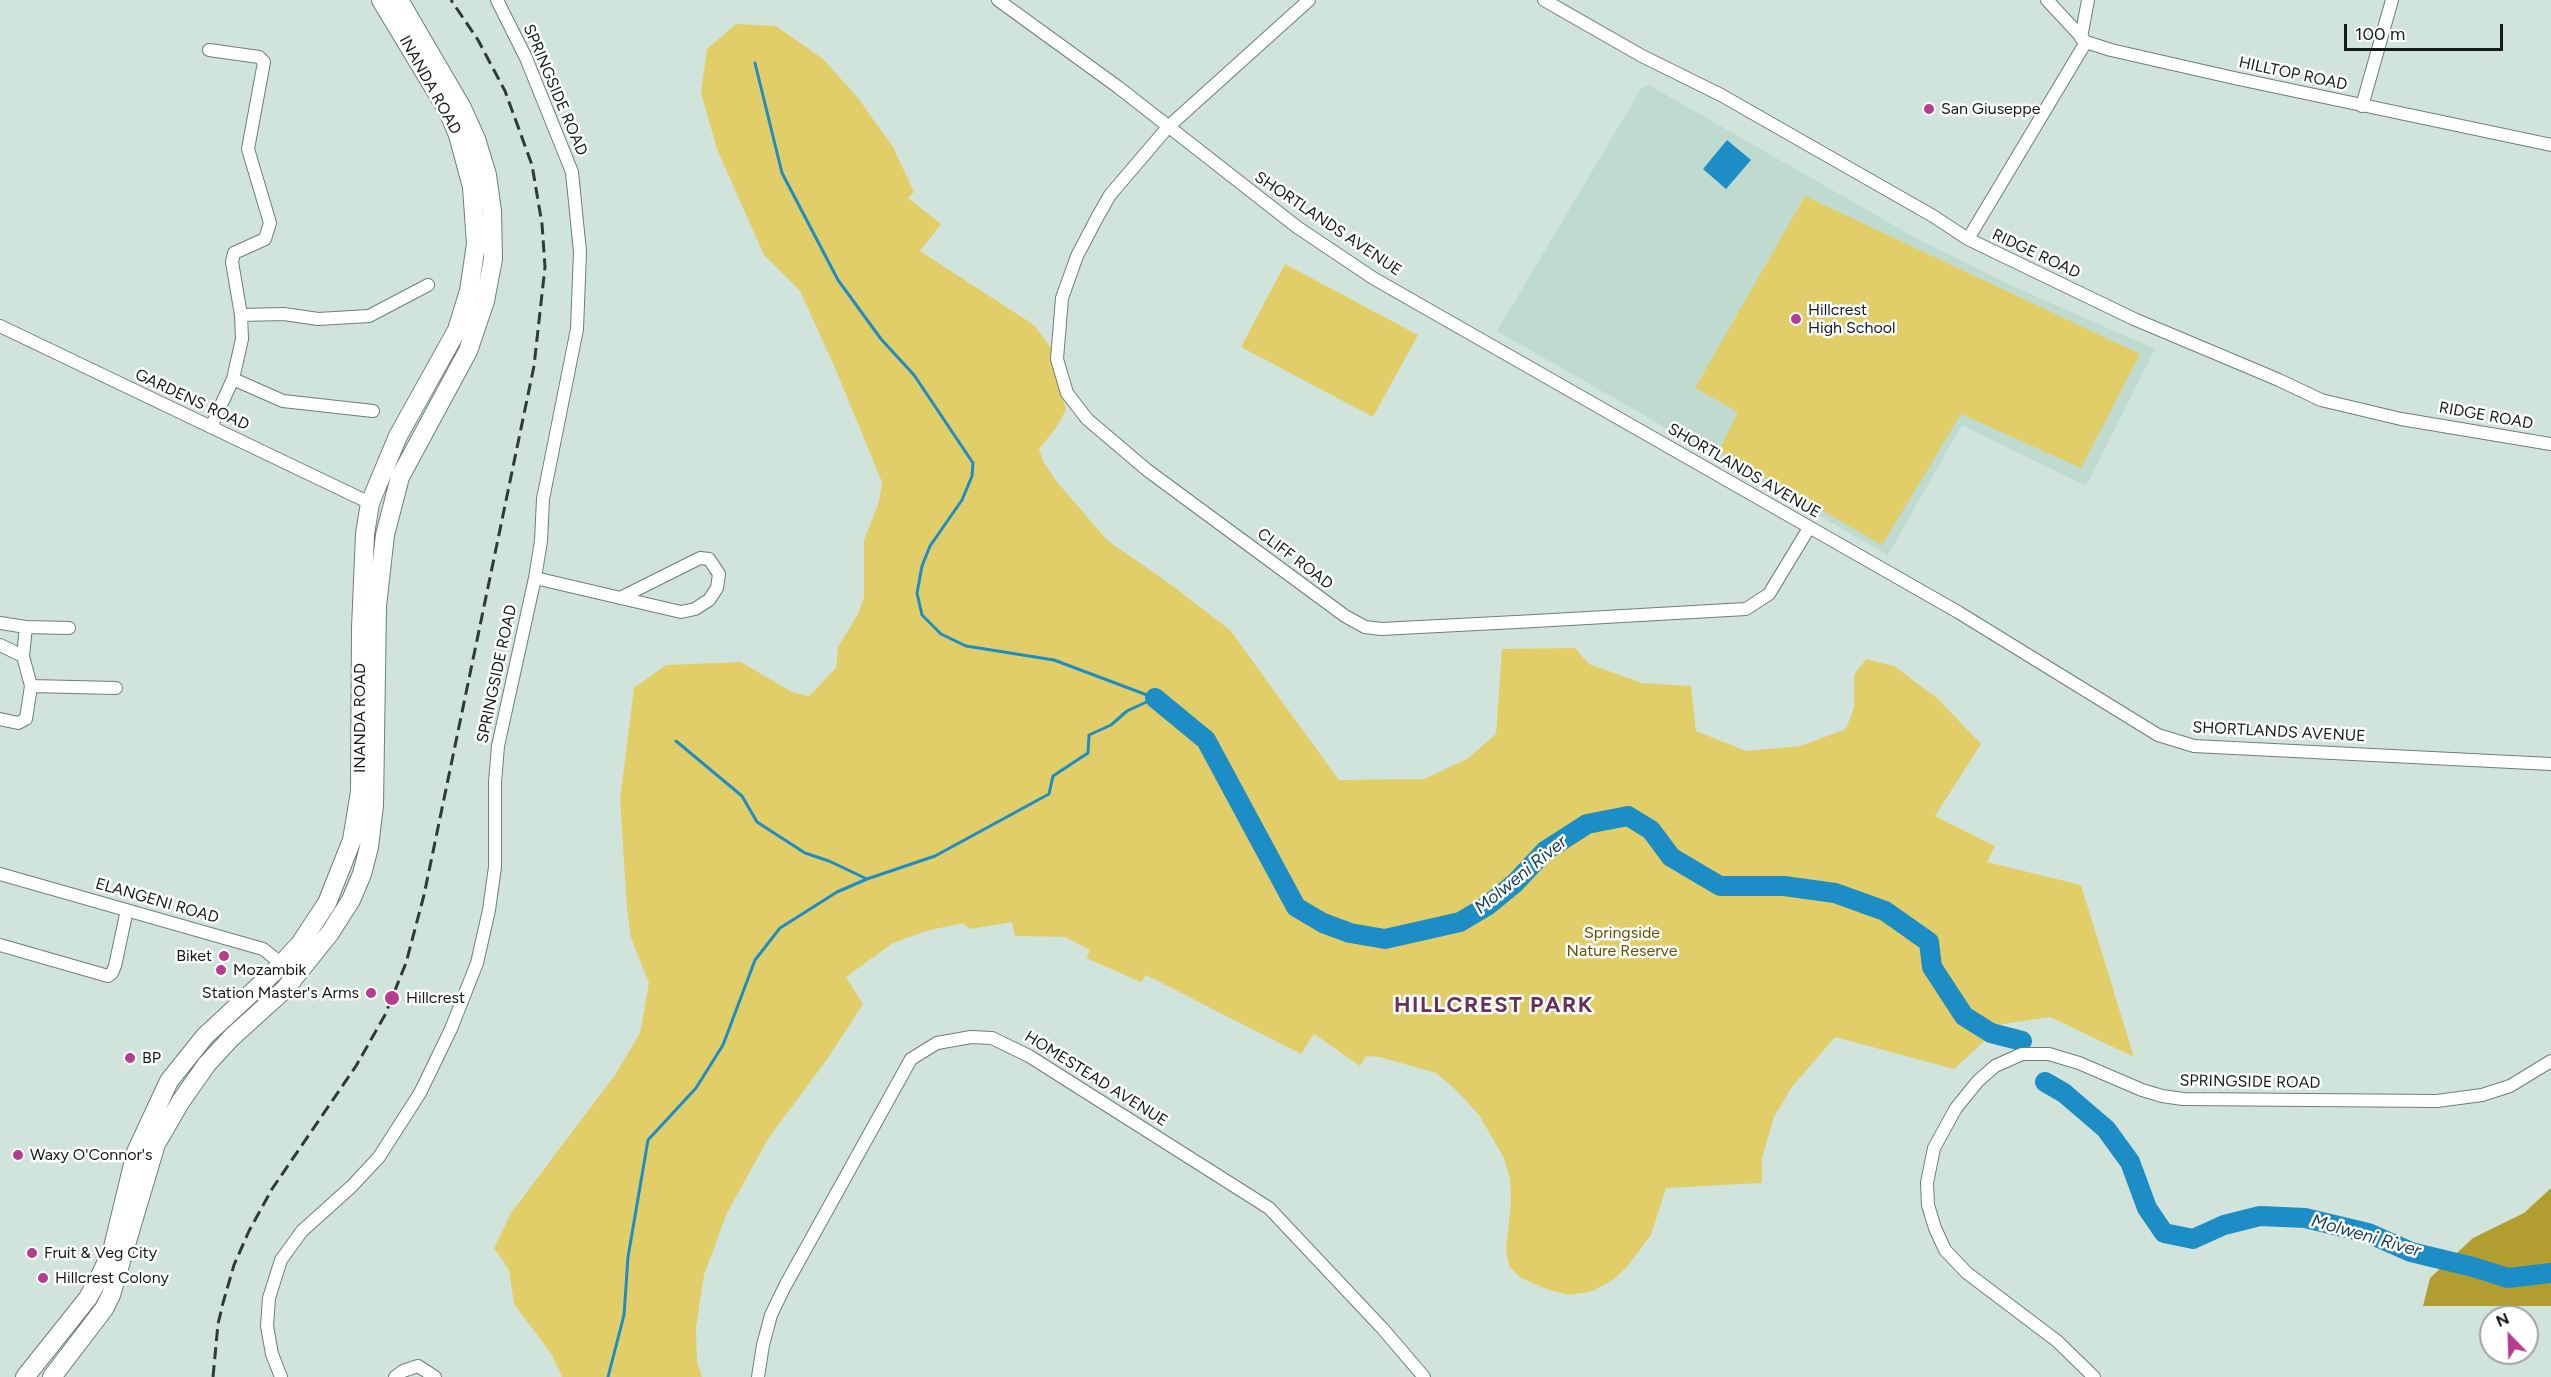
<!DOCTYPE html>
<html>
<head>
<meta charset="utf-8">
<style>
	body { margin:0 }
	#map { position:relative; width:2551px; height:1377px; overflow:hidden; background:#d1e4dc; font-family:Figtree,sans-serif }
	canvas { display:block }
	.north { position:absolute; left:2479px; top:1305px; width:60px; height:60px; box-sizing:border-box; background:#fff; border:2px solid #a1a3a2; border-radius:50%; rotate:337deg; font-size:16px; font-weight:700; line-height:24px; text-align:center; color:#131a17 }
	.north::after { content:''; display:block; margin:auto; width:21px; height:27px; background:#b53c90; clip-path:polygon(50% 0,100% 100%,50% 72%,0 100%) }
	.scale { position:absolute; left:2344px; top:24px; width:159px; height:27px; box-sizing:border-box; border:3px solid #131a17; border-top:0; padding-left:8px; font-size:18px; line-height:21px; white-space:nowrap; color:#131a17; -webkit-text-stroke:4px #fff; paint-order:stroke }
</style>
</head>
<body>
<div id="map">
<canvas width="2551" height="1377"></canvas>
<div class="north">N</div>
<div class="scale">100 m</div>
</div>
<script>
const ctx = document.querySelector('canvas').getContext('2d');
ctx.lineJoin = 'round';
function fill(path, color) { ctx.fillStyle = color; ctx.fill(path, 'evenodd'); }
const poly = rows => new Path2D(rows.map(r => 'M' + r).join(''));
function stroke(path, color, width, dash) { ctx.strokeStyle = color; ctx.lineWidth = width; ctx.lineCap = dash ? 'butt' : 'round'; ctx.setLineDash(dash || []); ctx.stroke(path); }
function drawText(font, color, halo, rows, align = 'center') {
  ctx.font = font + ' Figtree,sans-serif'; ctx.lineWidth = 5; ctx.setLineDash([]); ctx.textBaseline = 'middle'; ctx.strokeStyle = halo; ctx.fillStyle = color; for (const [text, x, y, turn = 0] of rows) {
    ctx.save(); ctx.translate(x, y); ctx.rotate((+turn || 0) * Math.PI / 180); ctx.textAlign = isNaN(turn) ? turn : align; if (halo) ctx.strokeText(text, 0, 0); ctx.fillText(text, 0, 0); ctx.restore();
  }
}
fill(poly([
	[1649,85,1921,241,2019,289,2155,349,2086,486,1962,425,1888,555,1497,331,1641,89]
]), '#bfdbcf');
fill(poly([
	[736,24,776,26,823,59,858,98,893,147,914,192,908,198,941,224,920,251,1034,325,1051,348,1066,410,1056,428,1039,449,1043,461,1057,482,1108,541,1166,581,1230,630,1339,780,1424,779,1467,759,1496,734,1502,649,1575,648,1589,664,1642,683,1691,686,1696,731,1746,751,1800,746,1846,729,1854,707,1854,675,1866,659,1894,666,1937,698,1981,744,1935,816,1995,846,1987,862,2081,885,2134,1057,2050,1017,2003,1024,1954,1069,1835,1037,1792,1087,1774,1117,1762,1158,1762,1183,1666,1188,1651,1235,1626,1268,1614,1279,1593,1291,1570,1295,1549,1290,1521,1278,1509,1266,1506,1250,1511,1202,1510,1179,1504,1158,1479,1115,1456,1090,1436,1073,1380,1057,1366,1056,1360,1066,1314,1034,1301,1054,1146,975,1141,982,1086,958,1090,950,1065,937,1015,936,1012,922,970,929,963,923,926,931,893,943,846,977,863,1004,828,1058,768,1139,727,1213,704,1275,696,1328,697,1362,702,1377,562,1377,552,1355,514,1304,509,1270,494,1248,511,1213,615,1075,640,1033,649,983,631,938,627,909,620,799,634,688,666,665,741,662,792,692,809,696,836,668,838,647,858,614,864,597,864,540,879,502,882,482,835,368,800,291,764,255,717,149,701,93,707,49],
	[1805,196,2140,354,2081,468,1961,414,1882,545,1719,451,1738,412,1695,388],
	[1285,264,1418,335,1373,417,1241,347]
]), '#e2ce69');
fill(poly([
	[2551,1188,2551,1306,2423,1306,2430,1278,2473,1238,2524,1213]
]), '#b29d31');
fill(poly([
	[1727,140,1751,160,1726,189,1703,169]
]), '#1d8dc5');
stroke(poly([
	[755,63,782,173,838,280,881,339,914,375,973,463,972,476,962,500,930,546,922,566,917,593,922,615,941,634,966,646,1054,660,1155,698],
	[676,741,742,796,757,822,805,853,829,861,867,879],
	[608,1377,624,1315,628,1257,648,1140,696,1088,723,1045,755,960,780,928,837,892,867,879,935,856,1049,794,1053,776,1088,753,1089,735,1111,725,1127,711,1155,698]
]), '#1d8dc5', 3);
stroke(poly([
	[1155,698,1206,740,1296,907,1323,923,1350,933,1385,939,1460,922,1487,906,1515,883,1545,851,1587,824,1628,816,1651,830,1671,857,1720,886,1784,886,1835,893,1885,911,1929,942,1932,967,1964,1016,1991,1033,2022,1041],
	[2045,1082,2064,1093,2106,1129,2130,1162,2147,1208,2164,1233,2193,1239,2224,1225,2260,1216,2305,1218,2368,1233,2411,1252,2473,1267,2508,1278,2551,1273]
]), '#1d8dc5', 20);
const street = poly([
	[998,0,1118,87,1297,227,1373,278,1958,612,2158,735,2194,746,2551,764],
	[1309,0,1168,127,1110,195,1098,216,1077,256,1062,298,1057,359,1067,393,1087,419,1147,470,1345,616,1365,627,1381,629,1535,621,1746,609,1769,594,1809,528],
	[1544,0,1642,56,1721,95,1933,216,1968,239,2134,319,2279,380,2321,400,2401,419,2551,444],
	[2047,0,2086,42,2111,50,2234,78,2551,145],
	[2081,38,2088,0],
	[209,50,259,57,264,62,248,149,270,223,265,239,234,253,232,262,241,315,242,339,233,379,211,427],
	[2362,106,2392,0],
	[1968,239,2086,42],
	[241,315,284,314,318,319,369,316,428,285],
	[0,326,370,503],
	[233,379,283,401,373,411],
	[535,578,681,612,695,609,709,600,717,588,719,574,709,559,700,558,620,598],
	[0,623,26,627,69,628],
	[26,627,23,656,31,686],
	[0,645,23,656],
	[0,719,18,723,26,719,31,686,116,688],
	[0,874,263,949,287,968],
	[0,945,108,976,112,973,115,966,127,910],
	[281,1377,272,1354,267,1326,269,1298,281,1260,302,1231,352,1186,379,1157,420,1093,451,1029,477,963,489,910,495,867,495,782,498,746,535,578,541,541,543,499,577,329,580,252,572,172,526,58,497,0],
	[395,1377,403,1371,418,1366,435,1377],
	[758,1377,763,1345,771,1315,785,1286,911,1059,937,1043,971,1037,992,1038,1029,1056,1269,1208,1383,1329,1424,1377],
	[2094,1377,2057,1341,1967,1273,1945,1250,1935,1228,1928,1205,1927,1183,1934,1148,1956,1108,1978,1081,1995,1066,2022,1054,2049,1054,2079,1063,2142,1090,2162,1096,2183,1099,2437,1101,2482,1095,2510,1086,2551,1061]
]);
const secondary = poly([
	[25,1377,88,1298,102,1272,113,1247,136,1152,169,1081,205,1036,273,973,300,944,327,903,352,840,360,792,361,628,365,534,370,503,398,436,457,330,469,291,476,244,472,187,458,135,448,111,381,0],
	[52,1377,104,1309,111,1295,156,1144,181,1101,207,1064,232,1037,285,989,330,933,351,900,362,874,369,847,374,805,377,606,385,535,400,477,468,351,485,301,493,259,492,211,487,175,476,139,462,108,399,0]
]);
stroke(street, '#6d7f77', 14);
stroke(secondary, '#6d7f77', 20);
stroke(street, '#fff', 12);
stroke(secondary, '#fff', 18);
stroke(poly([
	[213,1377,218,1324,223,1303,234,1265,249,1231,272,1189,356,1066,385,1015,406,963,424,895,534,366,545,267,542,224,532,165,505,91,478,40,451,0]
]), '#313a36', 3, [12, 6]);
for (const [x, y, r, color] of [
	[1929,109,6,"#b53c90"],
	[1796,319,6,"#b53c90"],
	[224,956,6,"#b53c90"],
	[221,970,6,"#b53c90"],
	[371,993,6,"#b53c90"],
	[392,998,8,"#b53c90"],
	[130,1058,6,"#b53c90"],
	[18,1155,6,"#b53c90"],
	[32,1253,6,"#b53c90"],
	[43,1278,6,"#b53c90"]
]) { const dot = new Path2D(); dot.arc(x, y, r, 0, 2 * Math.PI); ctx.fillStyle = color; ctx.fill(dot); stroke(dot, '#fff', 2); }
drawText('16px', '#131a17', '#fff', [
	["HILLTOP ROAD",2293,74,12],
	["INANDA ROAD",430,85,61],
	["SPRINGSIDE ROAD",555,90,67],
	["SHORTLANDS AVENUE",1328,224,34],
	["RIDGE ROAD",2036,254,25],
	["GARDENS ROAD",192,400,25],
	["RIDGE ROAD",2486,416,10],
	["SHORTLANDS AVENUE",1744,471,30],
	["CLIFF ROAD",1295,559,37],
	["SPRINGSIDE ROAD",497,674,-78],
	["INANDA ROAD",360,718,-90],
	["SHORTLANDS AVENUE",2279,732,3],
	["ELANGENI ROAD",157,901,16],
	["HOMESTEAD AVENUE",1096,1079,32],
	["SPRINGSIDE ROAD",2250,1082,1]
]);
drawText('16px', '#131a17', '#fff', [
	["San Giuseppe",1941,109],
	["Hillcrest",1808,310],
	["High School",1808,328],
	["Biket",212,956,"right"],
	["Mozambik",233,970],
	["Station Master's Arms",359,993,"right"],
	["Hillcrest",406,998],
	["BP",142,1058],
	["Waxy O'Connor's",30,1155],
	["Fruit & Veg City",44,1253],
	["Hillcrest Colony",55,1278]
], 'left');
drawText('16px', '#625400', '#fff', [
	["Springside",1622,933],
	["Nature Reserve",1622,951]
]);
drawText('italic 18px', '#133e56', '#fff', [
	["Molweni River",1521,875,-39],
	["Molweni River",2366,1236,16]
]);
ctx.letterSpacing = '1.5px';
drawText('bold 22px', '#6b2f57', '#fff', [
	["HILLCREST PARK",1494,1006]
]);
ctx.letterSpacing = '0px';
</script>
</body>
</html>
